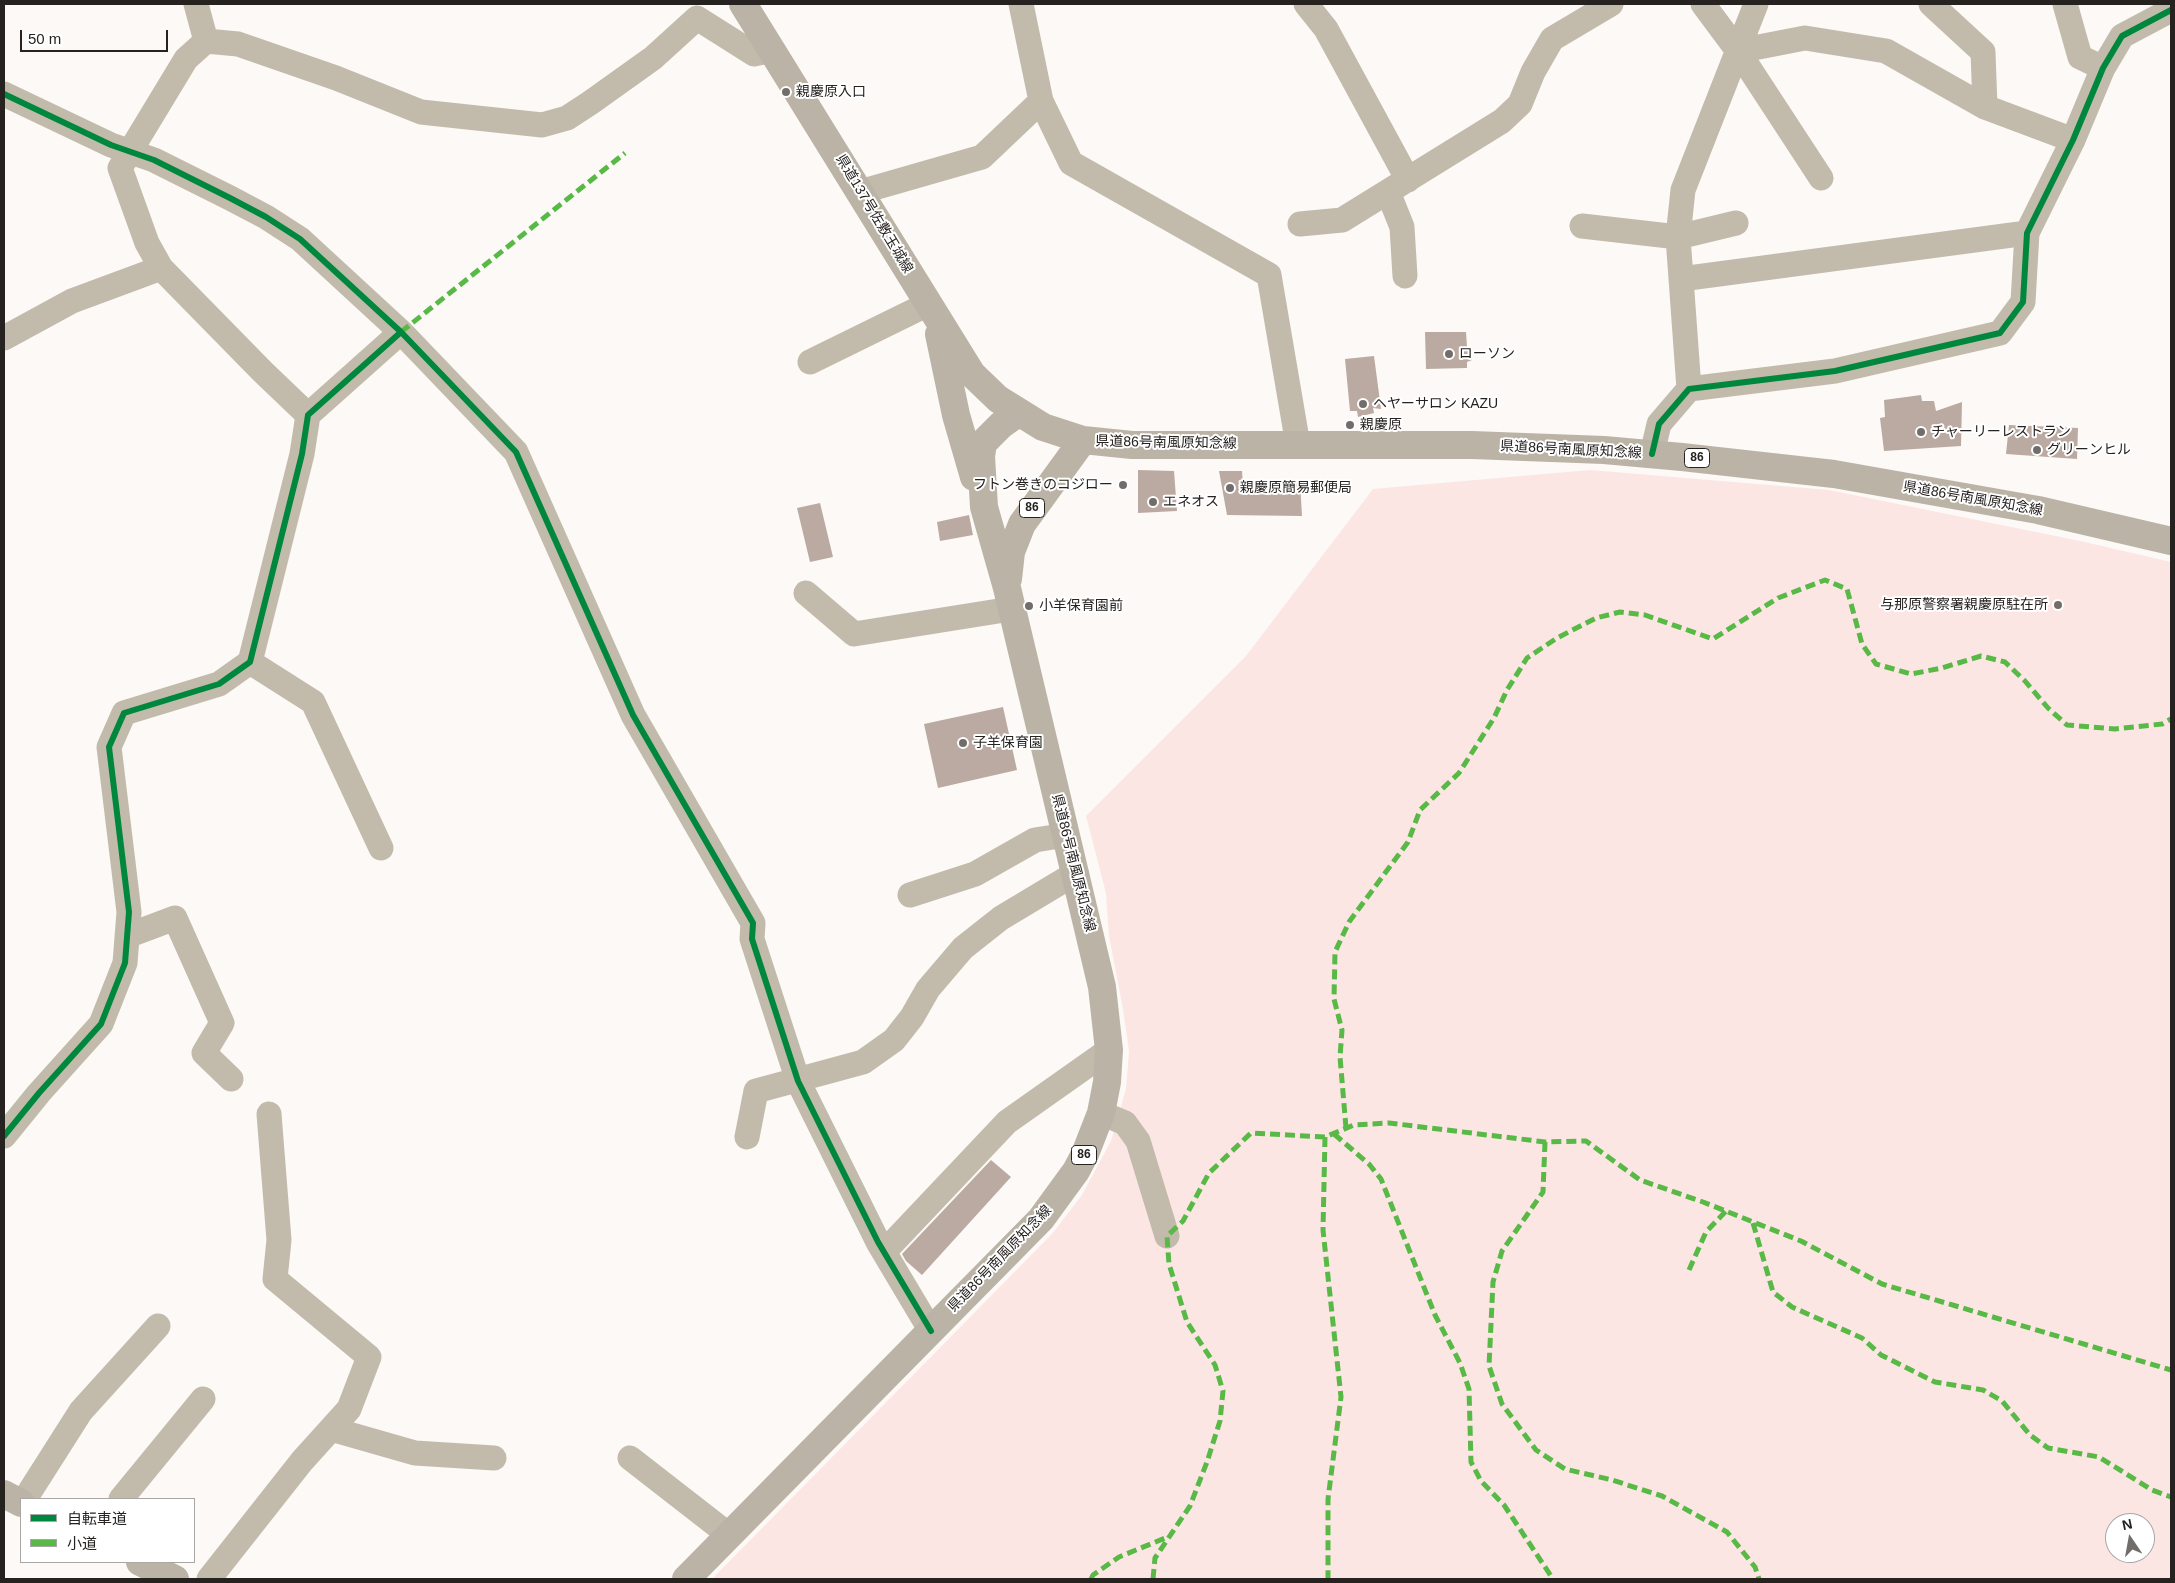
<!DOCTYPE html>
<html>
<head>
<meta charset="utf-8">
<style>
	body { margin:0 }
	#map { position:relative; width:2175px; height:1583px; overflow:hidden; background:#fcf9f6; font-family:Arial,"Noto Sans JP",sans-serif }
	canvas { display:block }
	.frame { position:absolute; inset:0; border:5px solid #262220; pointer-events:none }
	.legend { position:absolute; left:20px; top:1498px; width:175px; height:65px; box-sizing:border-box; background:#fff; border:1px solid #a8a7a6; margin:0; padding:6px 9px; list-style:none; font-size:15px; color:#262220 }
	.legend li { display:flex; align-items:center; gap:10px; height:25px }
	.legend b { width:25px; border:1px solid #a8a7a6 }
	.north { position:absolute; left:2105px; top:1513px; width:50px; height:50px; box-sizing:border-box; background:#fff; border:1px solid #a8a7a6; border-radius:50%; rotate:348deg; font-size:14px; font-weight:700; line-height:20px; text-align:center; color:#262220 }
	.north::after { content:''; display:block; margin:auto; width:18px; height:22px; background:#716d6b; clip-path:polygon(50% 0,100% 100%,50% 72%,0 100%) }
	.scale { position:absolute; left:20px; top:30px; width:148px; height:22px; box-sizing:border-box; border:2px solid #262220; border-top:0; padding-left:6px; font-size:15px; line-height:18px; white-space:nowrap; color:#262220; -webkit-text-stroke:4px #fff; paint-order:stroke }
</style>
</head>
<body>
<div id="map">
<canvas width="2175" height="1583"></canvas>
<div class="frame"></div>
<ul class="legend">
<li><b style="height:6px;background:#00873e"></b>自転車道</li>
<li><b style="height:6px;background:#58b947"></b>小道</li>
</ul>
<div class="north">N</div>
<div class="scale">50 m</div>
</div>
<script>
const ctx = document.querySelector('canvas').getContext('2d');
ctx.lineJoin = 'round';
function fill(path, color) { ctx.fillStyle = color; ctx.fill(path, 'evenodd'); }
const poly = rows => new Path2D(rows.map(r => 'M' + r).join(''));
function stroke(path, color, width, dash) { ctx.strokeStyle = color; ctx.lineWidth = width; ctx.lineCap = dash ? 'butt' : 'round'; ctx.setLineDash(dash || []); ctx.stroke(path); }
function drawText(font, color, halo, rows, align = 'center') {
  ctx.font = font + ' Arial,"Noto Sans JP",sans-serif'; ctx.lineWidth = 4; ctx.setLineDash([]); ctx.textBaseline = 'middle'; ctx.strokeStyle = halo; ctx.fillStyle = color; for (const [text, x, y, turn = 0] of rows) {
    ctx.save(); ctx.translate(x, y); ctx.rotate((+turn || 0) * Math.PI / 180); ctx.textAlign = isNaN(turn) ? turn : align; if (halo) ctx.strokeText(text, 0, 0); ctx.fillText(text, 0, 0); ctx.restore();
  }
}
fill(poly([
	[1590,470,1829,490,2080,541,2171,562,2171,1579,712,1579,1052,1234,1082,1195,1111,1141,1126,1089,1129,1051,1123,1009,1109,936,1106,893,1086,816,1246,656,1373,489],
	[2115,1523,2145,1523,2145,1553,2115,1553]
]), '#fce6e3');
fill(poly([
	[1425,332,1466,332,1467,347,1472,349,1472,360,1467,362,1467,368,1426,369],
	[1374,356,1381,409,1373,408,1374,413,1358,417,1357,411,1350,411,1345,359],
	[1921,395,1922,401,1934,401,1936,411,1962,402,1961,446,1884,451,1880,418,1885,417,1884,400],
	[2009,425,2078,428,2077,459,2006,454],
	[1138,470,1174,471,1177,511,1138,513],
	[1219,471,1242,471,1243,484,1300,482,1302,516,1227,515],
	[820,503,833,557,810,562,797,508],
	[969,515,973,535,940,541,937,522],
	[1003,707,1017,770,938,788,924,724],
	[991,1160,1011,1177,922,1275,906,1261,902,1254]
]), '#bbaaa2');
stroke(poly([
	[196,4,206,41],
	[1021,4,1041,101,1071,163,1269,275,1298,445],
	[1306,4,1326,29,1408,180],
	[1703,4,1738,51],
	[1931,4,1983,52,1985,107],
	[2065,4,2080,57,2103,68],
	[4,94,111,145,154,160,230,198,266,217,300,239,401,332,516,452,633,715,753,923,752,939,798,1081,878,1242,931,1331],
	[1821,178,1738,51,1805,38,1886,51,1985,107,2073,140],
	[860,192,982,157,1041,101],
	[1388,192,1402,227,1405,276],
	[1300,224,1342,220,1502,121,1520,104,1533,72,1552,39,1611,4],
	[1582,226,1678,237,1736,223],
	[1681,279,2027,233],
	[4,338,72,301,161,268],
	[810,362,928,304],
	[1689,389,1678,237,1683,190,1756,4],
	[308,415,263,372,161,268,147,243,120,168,186,59,206,41,238,44,336,78,421,112,542,125,567,118,590,103,653,58,697,18,754,54,773,50],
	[1652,454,1659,424,1689,389,1835,371,2000,333,2023,302,2027,233,2073,140,2103,68,2122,36,2171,10],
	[806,593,854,634,1011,609],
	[250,662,313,702,381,848],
	[910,895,975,874,1035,840,1066,835],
	[127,936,175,918,222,1023,204,1053,231,1079],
	[1101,1113,1125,1123,1138,1141,1167,1236],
	[4,1136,39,1093,101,1024,125,963,129,912,109,747,124,713,219,684,250,662,302,454,308,415,401,332],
	[747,1137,756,1091,863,1062,894,1040,912,1017,928,989,963,948,1001,918,1076,873],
	[884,1252,1007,1122,1109,1050],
	[331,1429,415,1453,494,1458],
	[630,1458,729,1535],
	[25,1499,81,1411,158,1326],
	[121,1499,203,1399],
	[209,1579,302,1461,349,1409,369,1357,275,1279,279,1240,269,1114]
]), '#c2bbab', 25);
stroke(poly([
	[743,4,972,374,998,399,1043,427,1083,440,1132,445,1472,445,1604,450,1682,457,1834,474,2038,510,2171,541],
	[939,334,956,415,974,477],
	[1008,579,1011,552,1022,524,1083,440],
	[4,1494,21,1503],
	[140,1562,175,1579],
	[686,1579,1041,1219,1076,1171,1085,1154,1101,1113,1107,1082,1109,1050,1102,987,1007,588,984,507,981,456,983,443,1001,425,1018,413]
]), '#bbb4a6', 28);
stroke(poly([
	[401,332,625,153],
	[1346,1128,1340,1057,1342,1030,1334,999,1335,952,1349,922,1408,842,1420,810,1459,773,1494,718,1507,690,1527,658,1557,638,1596,618,1620,612,1645,615,1713,639,1778,598,1825,580,1847,589,1862,644,1876,664,1911,674,1942,668,1981,656,2005,662,2025,681,2048,708,2067,725,2115,729,2162,724,2171,719],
	[1334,1134,1369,1164,1381,1179,1435,1315,1460,1363,1469,1389,1471,1462,1481,1481,1504,1505,1553,1579],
	[1325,1137,1323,1230,1341,1397,1328,1499,1328,1579],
	[1545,1142,1543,1192,1502,1251,1493,1282,1489,1366,1502,1404,1536,1450,1565,1469,1612,1480,1662,1496,1727,1532,1755,1567,1759,1579],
	[1753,1223,1773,1292,1792,1307,1862,1338,1881,1355,1935,1382,1983,1390,2002,1401,2030,1435,2048,1448,2099,1457,2152,1490,2171,1497],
	[1689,1270,1706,1232,1726,1211],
	[1091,1579,1093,1575,1119,1557,1170,1536],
	[1153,1579,1155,1558,1190,1506,1207,1462,1220,1421,1223,1391,1215,1365,1187,1322,1169,1264,1167,1236,1183,1221,1209,1173,1251,1133,1325,1137,1354,1125,1389,1123,1545,1142,1586,1141,1640,1180,1703,1202,1801,1241,1882,1284,2171,1370]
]), '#58b947', 5, [10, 5]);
stroke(poly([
	[4,94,111,145,154,160,230,198,266,217,300,239,401,332,516,452,633,715,753,923,752,939,798,1081,878,1242,931,1331],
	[1652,454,1659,424,1689,389,1835,371,2000,333,2023,302,2027,233,2073,140,2103,68,2122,36,2171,10],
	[4,1136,39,1093,101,1024,125,963,129,912,109,747,124,713,219,684,250,662,302,454,308,415,401,332]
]), '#00873e', 6);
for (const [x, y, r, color] of [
	[786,92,5,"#716d6b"],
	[1449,354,5,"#716d6b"],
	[1363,404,5,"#716d6b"],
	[1350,425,5,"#716d6b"],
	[1921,432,5,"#716d6b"],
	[2037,450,5,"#716d6b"],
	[1123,485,5,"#716d6b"],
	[1230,488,5,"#716d6b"],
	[1153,502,5,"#716d6b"],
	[2058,605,5,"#716d6b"],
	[1029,606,5,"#716d6b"],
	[963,743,5,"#716d6b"]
]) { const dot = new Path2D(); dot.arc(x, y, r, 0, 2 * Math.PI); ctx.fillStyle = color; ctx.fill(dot); stroke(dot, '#fff', 2); }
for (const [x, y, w] of [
	[1697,458,25],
	[1032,508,25],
	[1084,1155,25]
]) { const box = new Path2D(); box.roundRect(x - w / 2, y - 9.5, w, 19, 4); ctx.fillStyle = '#fff'; ctx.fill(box); stroke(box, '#262220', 1); }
drawText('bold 12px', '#262220', null, [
	["86",1697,458],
	["86",1032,508],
	["86",1084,1155]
]);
drawText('14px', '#262220', '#fff', [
	["親慶原入口",796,92],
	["ローソン",1459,354],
	["ヘヤーサロン KAZU",1373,404],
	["親慶原",1360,425],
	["チャーリーレストラン",1931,432],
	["グリーンヒル",2047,450],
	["フトン巻きのコジロー",1113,485,"right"],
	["親慶原簡易郵便局",1240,488],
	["エネオス",1163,502],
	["与那原警察署親慶原駐在所",2048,605,"right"],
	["小羊保育園前",1039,606],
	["子羊保育園",973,743]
], 'left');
drawText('14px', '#262220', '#fff', [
	["県道137号佐敷玉城線",874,214,59],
	["県道86号南風原知念線",1166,443,1],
	["県道86号南風原知念線",1571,450,3],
	["県道86号南風原知念線",1973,499,10],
	["県道86号南風原知念線",1073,863,76],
	["県道86号南風原知念線",1000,1259,-46]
]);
</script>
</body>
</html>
